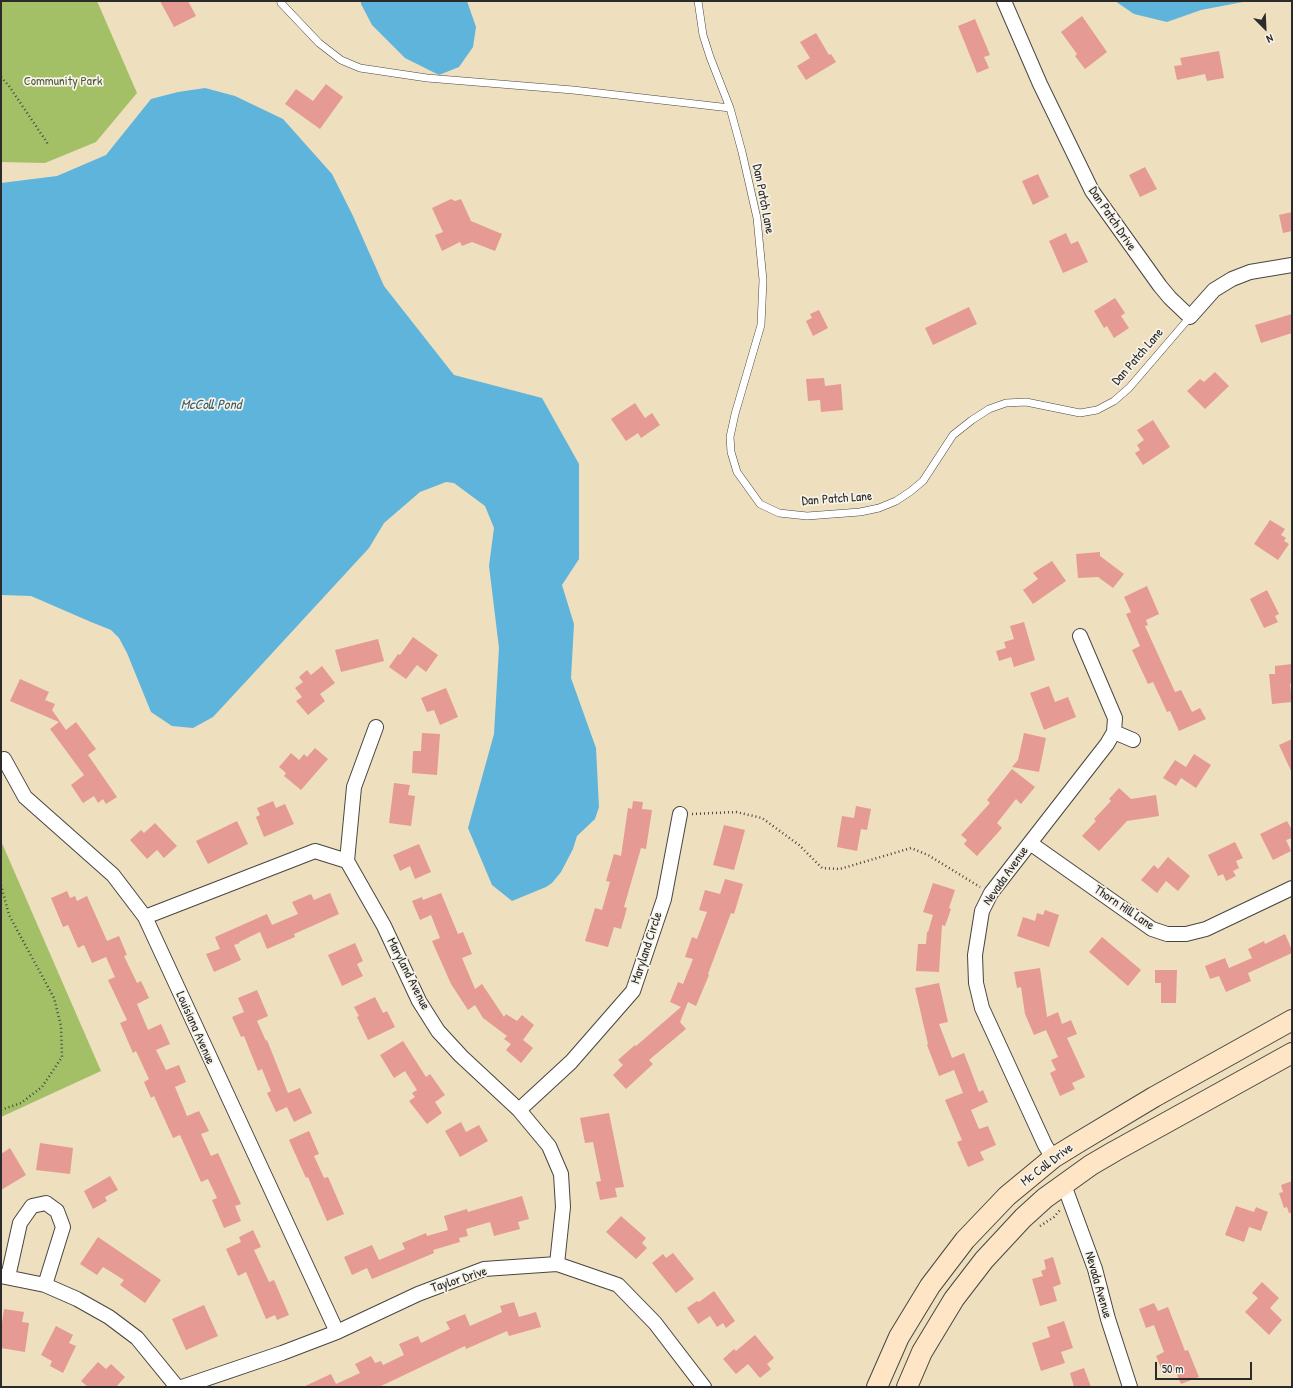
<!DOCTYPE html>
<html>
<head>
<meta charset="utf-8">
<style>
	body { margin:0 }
	#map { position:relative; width:1293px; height:1388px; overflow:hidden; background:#eedfbf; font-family:"Patrick Hand",sans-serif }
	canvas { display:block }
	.frame { position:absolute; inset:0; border:2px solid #2b2b2b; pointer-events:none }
	.north { position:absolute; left:1245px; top:8px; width:40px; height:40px; -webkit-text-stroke:3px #f7f3e8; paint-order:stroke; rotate:156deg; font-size:11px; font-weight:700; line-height:16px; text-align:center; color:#2b2b2b }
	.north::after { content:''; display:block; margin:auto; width:14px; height:18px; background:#2b2b2b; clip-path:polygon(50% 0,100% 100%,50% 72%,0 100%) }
	.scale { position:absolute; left:1155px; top:1362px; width:97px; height:18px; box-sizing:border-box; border:2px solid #2b2b2b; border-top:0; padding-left:5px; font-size:12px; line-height:14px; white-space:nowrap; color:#2b2b2b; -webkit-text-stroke:3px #f7f3e8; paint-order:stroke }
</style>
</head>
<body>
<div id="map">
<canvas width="1293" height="1388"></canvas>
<div class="frame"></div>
<div class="north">N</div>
<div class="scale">50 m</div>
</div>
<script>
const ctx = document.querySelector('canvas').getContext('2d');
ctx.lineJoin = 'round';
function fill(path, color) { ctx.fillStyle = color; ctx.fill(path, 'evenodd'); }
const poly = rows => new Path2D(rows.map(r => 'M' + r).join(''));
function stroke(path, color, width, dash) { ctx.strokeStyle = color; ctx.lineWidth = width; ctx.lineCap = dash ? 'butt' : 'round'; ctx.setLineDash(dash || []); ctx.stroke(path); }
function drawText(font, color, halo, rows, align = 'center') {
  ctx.font = font + ' "Patrick Hand",sans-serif'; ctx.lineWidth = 3.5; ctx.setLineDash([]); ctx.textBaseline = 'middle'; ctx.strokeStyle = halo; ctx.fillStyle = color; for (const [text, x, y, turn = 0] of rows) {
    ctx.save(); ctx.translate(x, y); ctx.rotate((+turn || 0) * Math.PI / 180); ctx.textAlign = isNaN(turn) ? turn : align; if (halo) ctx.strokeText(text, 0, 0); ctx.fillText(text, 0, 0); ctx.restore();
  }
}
fill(poly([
	[1,1,97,1,137,93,96,142,45,163,1,162],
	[1,841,101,1071,1,1117]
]), '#a3c067');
fill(poly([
	[361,1,467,1,476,27,473,47,459,67,439,75,405,58,372,25,361,4],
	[1115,1,1248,1,1201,10,1167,22,1134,14],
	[205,88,235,96,283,119,332,174,353,216,384,286,454,375,542,398,579,464,579,559,562,585,574,624,571,678,596,748,599,807,595,819,577,836,573,849,561,872,552,883,546,887,512,901,492,885,468,828,494,734,499,648,489,566,494,528,485,506,454,483,446,482,420,492,384,523,369,548,252,675,213,717,193,728,172,726,151,712,127,653,119,638,111,630,91,622,31,596,1,595,1,183,57,176,106,155,151,99,178,92]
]), '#5fb4db');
fill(poly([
	[160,1,188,1,196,16,174,27],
	[1082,16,1107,52,1085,69,1075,56,1077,54,1061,32],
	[975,19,990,55,984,57,989,68,977,73,958,26],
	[816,33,829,55,831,54,836,62,806,80,797,66,810,58,800,42],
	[1219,51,1224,78,1207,81,1205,74,1177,80,1174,66,1182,65,1180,58],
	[326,84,343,97,320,129,285,104,296,89,313,101],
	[1145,167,1157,189,1140,197,1129,175],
	[1038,174,1049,197,1033,205,1022,181],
	[451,199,455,201,461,199,471,221,502,234,495,251,472,242,462,246,460,242,442,251,435,235,443,232,432,208],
	[1292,212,1292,231,1283,233,1279,215],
	[1066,233,1071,244,1078,241,1088,262,1063,273,1049,241],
	[1115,298,1125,313,1121,316,1129,328,1114,338,1107,326,1104,328,1094,311],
	[969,307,977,324,933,345,925,328],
	[819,310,828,328,813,336,806,321,812,318,810,314],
	[1292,314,1292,333,1261,343,1255,325],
	[1215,372,1229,386,1205,409,1187,391,1200,379,1204,382],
	[824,378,825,386,841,384,843,410,821,412,820,400,808,401,806,379],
	[635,403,645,418,652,413,660,425,641,438,638,433,626,441,611,419],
	[1153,420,1170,447,1143,465,1135,453,1140,450,1137,445,1144,440,1137,430],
	[1270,520,1285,529,1281,535,1286,538,1284,541,1289,544,1278,560,1254,544],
	[1100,552,1100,556,1124,574,1113,588,1098,577,1078,578,1076,554],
	[1052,561,1066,581,1033,604,1023,590,1038,579,1033,573],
	[1147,586,1159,614,1146,620,1148,625,1145,626,1175,692,1181,690,1192,712,1200,708,1206,719,1179,731,1170,711,1167,712,1153,682,1148,684,1132,650,1140,646,1126,614,1131,612,1124,597],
	[1267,590,1279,614,1275,616,1278,622,1264,628,1250,599],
	[1024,622,1035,660,1014,667,1011,657,999,661,996,651,1006,648,1004,642,1014,639,1010,626],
	[413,637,438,655,426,672,417,665,406,679,389,667,398,654,400,655],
	[378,639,384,661,341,672,335,650],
	[1292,664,1292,683,1290,684,1292,702,1272,704,1269,674,1275,674,1275,666],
	[322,666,335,683,320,694,325,701,308,715,296,701,302,697,295,688,303,682,299,677,307,670,311,675],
	[20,679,49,692,45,700,55,704,52,710,66,730,76,722,96,749,88,755,117,797,106,804,103,799,98,803,94,796,83,803,71,785,84,775,50,729,59,722,10,701],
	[1049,686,1055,702,1068,697,1076,717,1044,730,1030,693],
	[446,688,458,717,440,725,434,710,427,712,421,698],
	[422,733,440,734,437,775,412,773,413,751,421,751],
	[1024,733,1046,738,1039,772,1012,767,1018,760],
	[1292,739,1292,773,1279,745],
	[315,748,328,759,301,790,284,776,286,773,279,767,291,753,299,760,304,754,307,757],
	[1194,754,1211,765,1196,788,1181,778,1176,786,1163,778,1175,760,1186,767],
	[1012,769,1035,787,1021,804,1016,799,997,823,1002,828,977,856,964,844,967,840,961,835,990,803,987,800],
	[394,783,410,785,408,795,415,796,411,826,389,823],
	[1119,788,1131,799,1156,795,1159,816,1127,821,1099,851,1082,836,1096,821,1094,819,1111,801,1109,799],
	[273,801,276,808,285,804,294,824,264,837,256,817,260,815,257,808],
	[633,801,643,802,642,809,652,810,646,849,641,848,624,907,627,908,621,929,614,927,608,947,585,941,595,908,602,910,610,882,606,881,614,854,621,856,628,808,632,809],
	[856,806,871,809,867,830,861,829,857,851,837,847,842,816,854,818],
	[237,821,248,844,208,864,196,841],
	[1287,821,1292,830,1292,838,1286,840,1291,851,1273,860,1260,834],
	[155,823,177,846,164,858,157,850,147,859,130,840,141,830,144,833],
	[724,825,745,830,734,870,713,865],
	[1235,842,1243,858,1236,861,1239,868,1233,871,1236,876,1226,881,1223,874,1218,876,1208,855],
	[419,844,431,872,415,879,410,866,400,871,393,855],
	[1168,857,1190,876,1178,891,1166,881,1157,893,1141,880,1154,865,1158,869],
	[725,879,743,884,734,914,731,913,708,974,709,975,696,1006,688,1002,680,1022,686,1029,649,1060,653,1064,626,1089,613,1075,623,1065,618,1060,635,1045,636,1046,681,1007,670,1002,678,982,683,984,693,959,685,957,692,937,697,939,707,912,699,910,705,890,720,894],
	[933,883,955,890,949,908,951,909,945,926,942,925,939,972,916,971,918,944,926,944,927,932,928,932,933,915,923,912],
	[67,891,70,898,75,896,77,901,87,896,107,941,119,936,127,955,124,956,137,983,141,981,149,998,137,1004,148,1030,161,1024,170,1044,156,1050,166,1070,179,1065,186,1082,175,1087,187,1116,199,1111,209,1131,201,1134,211,1156,218,1153,241,1204,235,1206,241,1221,224,1228,212,1200,217,1198,208,1179,201,1182,180,1135,173,1138,154,1096,151,1098,144,1082,149,1079,136,1051,133,1053,120,1023,127,1020,108,980,115,977,106,957,92,963,84,945,78,948,68,925,63,927,51,898],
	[330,893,339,914,294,934,295,937,267,949,260,932,239,942,240,943,234,945,241,960,214,972,206,954,220,949,215,937,267,914,272,925,298,914,292,902,311,894,314,900],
	[441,893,458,934,463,932,472,954,462,958,475,989,482,984,504,1017,506,1014,517,1021,522,1015,534,1025,523,1040,533,1048,521,1063,506,1050,511,1044,504,1039,507,1036,483,1018,475,1005,468,1010,451,984,432,941,440,938,431,915,420,920,412,901,422,897,423,900],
	[1045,910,1059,915,1049,947,1017,936,1023,917,1035,921,1037,913,1043,915],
	[1285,934,1292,950,1292,953,1248,973,1251,981,1226,992,1219,976,1210,979,1205,966,1225,958,1229,968,1252,958,1248,949,1264,941,1265,944],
	[1102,937,1141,970,1128,986,1089,952],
	[355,943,363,961,357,964,363,976,342,986,328,955],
	[1040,968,1047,1017,1058,1012,1062,1024,1071,1020,1077,1034,1067,1038,1085,1077,1072,1083,1075,1089,1060,1096,1050,1073,1056,1070,1051,1060,1058,1057,1046,1030,1034,1035,1025,1014,1021,987,1017,988,1014,972],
	[1155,970,1177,970,1176,1003,1161,1003,1161,983,1155,983],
	[939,983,948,1022,939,1024,952,1058,964,1053,979,1092,983,1090,988,1102,971,1110,979,1129,988,1126,996,1145,980,1152,984,1160,968,1167,957,1142,962,1140,945,1100,963,1093,954,1070,939,1076,927,1045,928,1044,915,988],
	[257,990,268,1016,257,1021,266,1041,267,1040,288,1093,300,1088,312,1113,294,1122,287,1107,276,1112,267,1093,271,1091,262,1069,258,1071,244,1036,241,1037,232,1017,244,1012,238,998],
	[375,997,383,1013,387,1011,395,1027,368,1040,357,1017,359,1016,354,1007],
	[403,1041,426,1077,430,1074,445,1095,435,1102,442,1113,427,1124,409,1101,415,1097,412,1093,417,1090,405,1071,394,1078,380,1055],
	[609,1113,624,1187,615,1188,617,1197,600,1200,596,1182,601,1181,593,1142,585,1143,580,1118],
	[461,1122,466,1132,479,1125,488,1141,460,1157,445,1131],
	[309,1131,319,1154,314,1156,324,1178,328,1177,344,1214,327,1221,308,1177,306,1178,289,1140],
	[40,1143,73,1148,70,1174,36,1170],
	[10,1148,26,1175,1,1190,1,1154],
	[110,1176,118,1190,105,1197,107,1201,93,1209,84,1191],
	[1292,1181,1292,1213,1289,1213,1287,1207,1284,1208,1279,1193,1283,1192,1281,1185],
	[522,1196,529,1219,518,1222,520,1229,494,1236,490,1222,466,1229,468,1236,459,1238,460,1242,433,1250,434,1253,372,1279,367,1268,352,1275,344,1257,372,1245,379,1260,405,1249,402,1243,426,1233,427,1236,448,1230,444,1216,467,1209,468,1212],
	[1236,1206,1254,1212,1256,1207,1268,1212,1261,1231,1249,1227,1244,1242,1225,1235],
	[621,1216,646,1238,642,1243,647,1248,636,1259,606,1232],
	[253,1230,261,1247,254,1250,269,1282,274,1280,289,1315,277,1320,275,1315,266,1319,246,1272,238,1276,226,1249,241,1242,239,1237],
	[98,1237,161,1280,145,1303,120,1285,124,1280,103,1267,97,1275,80,1264],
	[673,1253,694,1279,676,1293,652,1263,663,1254,666,1258],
	[1053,1257,1061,1284,1053,1287,1057,1301,1040,1306,1032,1279,1043,1276,1041,1271,1046,1269,1044,1260],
	[1262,1282,1279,1298,1270,1308,1282,1320,1269,1335,1245,1312,1258,1298,1252,1293],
	[714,1291,735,1321,726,1328,723,1323,717,1327,710,1316,698,1324,687,1308,697,1301,699,1302],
	[514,1302,519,1317,536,1312,541,1327,509,1336,507,1331,466,1349,465,1346,379,1387,303,1387,331,1374,336,1384,360,1373,355,1364,371,1356,375,1363,381,1361,383,1365,404,1355,399,1344,418,1336,421,1343,450,1329,446,1322,465,1314,470,1326,502,1312,500,1306],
	[1154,1303,1158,1311,1168,1307,1185,1351,1188,1350,1199,1377,1181,1384,1175,1370,1164,1375,1156,1356,1164,1352,1154,1325,1146,1328,1139,1309],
	[204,1305,218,1336,186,1350,172,1319],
	[4,1309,24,1312,22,1322,29,1323,25,1352,1,1348,1,1330],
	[1064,1321,1073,1348,1061,1352,1065,1363,1041,1371,1032,1343,1050,1337,1047,1327],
	[56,1326,73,1335,69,1343,76,1346,63,1373,50,1366,52,1361,41,1355],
	[755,1335,774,1358,767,1364,771,1369,760,1378,748,1364,736,1374,723,1359,734,1349,736,1351],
	[98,1362,106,1369,111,1364,125,1377,116,1387,88,1387,81,1381],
	[1084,1368,1091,1387,1074,1387,1070,1373]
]), '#e59a94');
const lane = poly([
	[698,1,703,35,710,57,730,108,742,152,757,218,763,280,761,325,735,414,730,437,731,452,737,472,760,504,779,513,807,516,860,512,879,508,896,501,911,491,923,481,953,435,972,420,989,409,1006,403,1026,402,1080,413,1097,410,1114,401,1129,388,1190,317],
	[281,3,319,43,341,60,360,68,427,78,573,90,730,108]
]);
const street = poly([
	[1004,1,1040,84,1092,191,1160,286,1170,298,1190,317,1214,290,1232,279,1250,272,1292,265],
	[1114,732,1133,740],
	[4,759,25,797,113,875,145,917,337,1332],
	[1030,843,1152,929,1167,934,1186,934,1206,929,1292,888],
	[347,861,354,787,376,727],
	[145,917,315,851,347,861,384,926,419,1001,438,1031,461,1056,519,1110,549,1146,561,1174,563,1207,557,1264],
	[519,1110,571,1062,633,991,664,899,680,814],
	[1053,1158,1045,1145,982,1008,976,983,975,955,982,911,991,893,1107,744,1114,732,1115,718,1080,636],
	[1064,1185,1095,1269,1108,1319,1130,1387],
	[1,1276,45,1285,77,1299,109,1317,137,1338,177,1387],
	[8,1277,20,1223,32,1206,46,1203,57,1211,63,1227,45,1285],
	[182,1387,282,1353,337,1332,418,1294,484,1269,557,1264,618,1285,655,1323,704,1387]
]);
const secondary = poly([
	[877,1387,899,1337,930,1286,965,1240,1007,1196,1053,1158,1079,1142,1154,1097,1292,1020],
	[907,1387,922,1352,954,1299,984,1260,1023,1218,1045,1198,1091,1165,1115,1151,1292,1053]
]);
stroke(lane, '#484641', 8);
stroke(street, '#484641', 16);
stroke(secondary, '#484641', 22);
stroke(poly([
	[1,77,9,86,48,144],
	[692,814,736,812,762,818,799,845,822,868,840,869,911,848,928,855,980,887],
	[1,885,9,915,54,998,61,1026,62,1057,42,1087,21,1103,1,1110],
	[1040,1226,1054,1217,1060,1210]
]), '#484641', 2.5, [1, 3]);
stroke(lane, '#fff', 7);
stroke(street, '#fff', 14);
stroke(secondary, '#fde5c5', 20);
drawText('13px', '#4f583d', '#f7f3e8', [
	["Community Park",63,82]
]);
drawText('13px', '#2b2b2b', '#f7f3e8', [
	["Dan Patch Lane",763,199,79],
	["Dan Patch Drive",1112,219,56],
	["Dan Patch Lane",1138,357,-49],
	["Dan Patch Lane",837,499,-4],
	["Nevada Avenue",1006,876,-55],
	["Thorn Hill Lane",1124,908,34],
	["Maryland Circle",647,948,-72],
	["Maryland Avenue",408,974,63],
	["Louisiana Avenue",195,1028,66],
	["Mc Coll Drive",1047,1165,-37],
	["Taylor Drive",459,1280,-18],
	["Nevada Avenue",1098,1285,74]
]);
drawText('italic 14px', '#3d5b69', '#f7f3e8', [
	["McColl Pond",211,405]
]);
</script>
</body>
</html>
